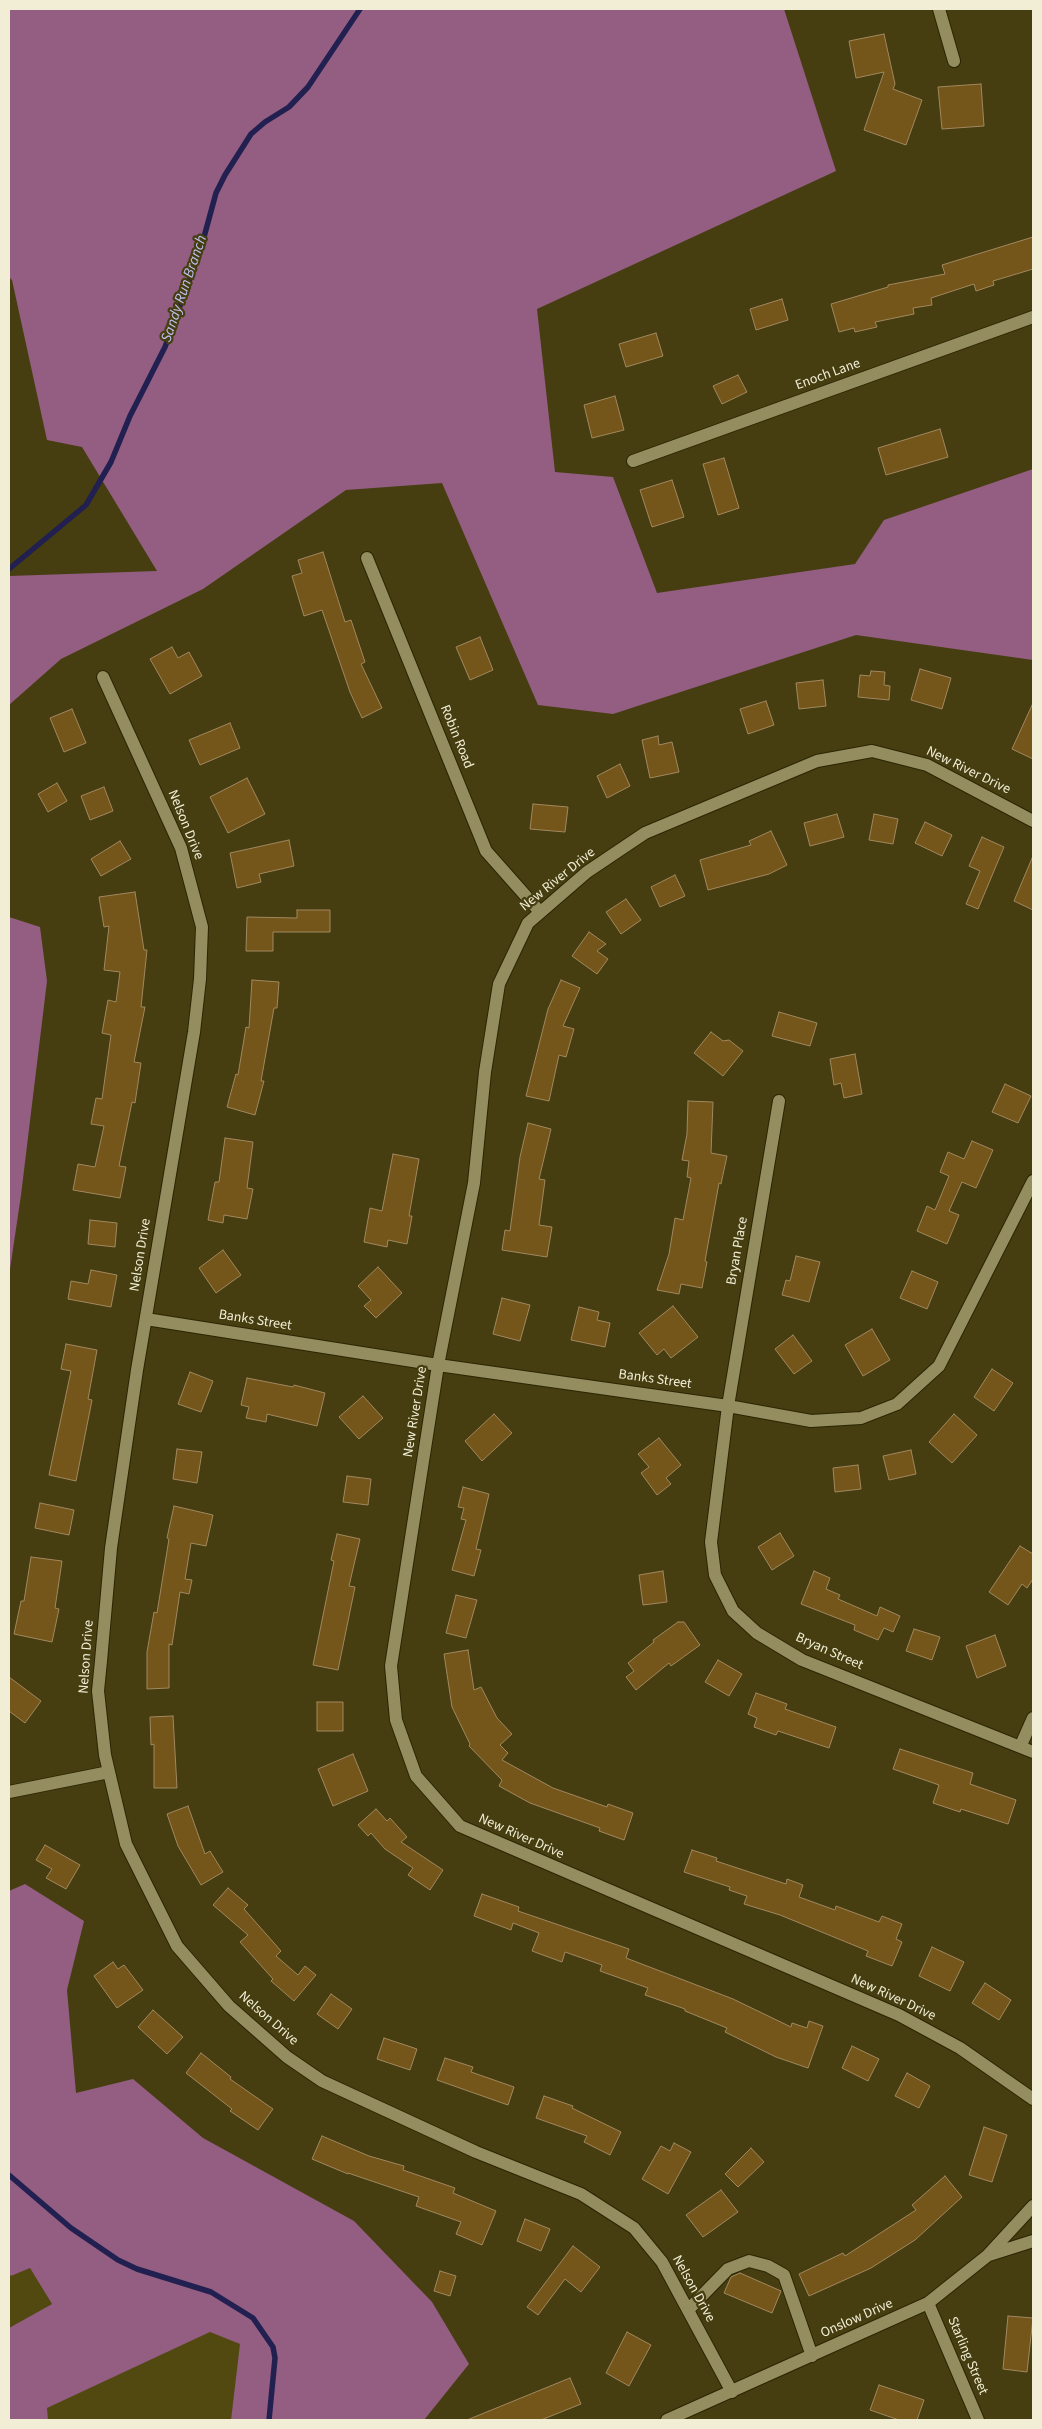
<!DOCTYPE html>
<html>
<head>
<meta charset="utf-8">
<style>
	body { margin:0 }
	#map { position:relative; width:1042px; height:2429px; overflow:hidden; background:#463e11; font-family:"Source Sans 3",sans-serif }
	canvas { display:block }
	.frame { position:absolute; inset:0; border:10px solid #f1eed5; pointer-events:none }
</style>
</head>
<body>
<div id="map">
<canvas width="1042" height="2429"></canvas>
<div class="frame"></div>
</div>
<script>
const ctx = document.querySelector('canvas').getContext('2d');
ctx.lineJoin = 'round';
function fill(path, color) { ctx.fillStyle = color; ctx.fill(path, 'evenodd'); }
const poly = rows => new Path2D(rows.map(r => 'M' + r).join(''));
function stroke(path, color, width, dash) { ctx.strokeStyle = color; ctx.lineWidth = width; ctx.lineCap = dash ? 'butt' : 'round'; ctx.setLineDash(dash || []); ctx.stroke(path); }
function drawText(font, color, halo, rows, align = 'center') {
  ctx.font = font + ' "Source Sans 3",sans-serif'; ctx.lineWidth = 4.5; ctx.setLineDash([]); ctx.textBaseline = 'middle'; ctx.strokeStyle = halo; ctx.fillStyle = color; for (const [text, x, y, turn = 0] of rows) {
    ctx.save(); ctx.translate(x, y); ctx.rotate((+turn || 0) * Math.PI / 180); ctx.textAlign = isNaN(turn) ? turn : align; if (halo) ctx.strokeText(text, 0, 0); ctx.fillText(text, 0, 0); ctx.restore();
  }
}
fill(poly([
	[30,2268,52,2304,9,2328,9,2273,11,2276],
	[210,2332,241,2344,231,2420,48,2420,46,2408]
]), '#524911');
fill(poly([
	[9,9,784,9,836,171,537,309,555,472,613,477,657,593,855,564,884,520,1033,469,1033,660,856,635,613,714,538,705,442,483,346,490,203,589,61,659,9,705,9,576,157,571,82,447,47,440,12,280,9,277],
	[9,917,40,927,47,981,21,1195,9,1276],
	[25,1884,84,1921,67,1990,76,2093,133,2079,203,2138,354,2221,432,2302,469,2364,424,2420,231,2420,240,2344,210,2332,47,2408,48,2420,9,2420,9,2328,52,2304,30,2268,11,2276,9,2273,9,1891]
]), '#935e81');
stroke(poly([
	[9,569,86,505,111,462,130,416,165,347,201,248,216,193,225,175,251,134,265,122,289,107,308,87,360,9],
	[9,2175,71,2228,118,2260,137,2269,211,2292,253,2318,273,2347,275,2358,269,2420]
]), '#212050', 5.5);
const building = poly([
	[884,34,895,84,893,89,922,100,906,145,864,130,884,72,856,78,849,41,884,34],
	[981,84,984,126,942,129,938,87,981,84],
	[1033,237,1033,269,993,281,994,285,976,291,974,284,931,298,932,305,913,308,914,314,875,322,877,327,855,332,854,328,839,332,831,304,888,287,888,285,945,274,942,265,1033,237],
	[782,299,788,320,756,330,750,309,782,299],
	[656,333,663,356,626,367,619,344,656,333],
	[738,375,747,392,722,404,713,386,738,375],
	[615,396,624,430,592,438,584,405,615,396],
	[940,429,948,457,886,475,878,448,940,429],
	[724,458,739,508,718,515,703,464,724,458],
	[672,480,684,517,652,527,640,490,672,480],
	[323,552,345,622,351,620,365,662,361,664,382,708,362,718,350,692,322,610,304,616,292,576,302,573,298,560,323,552],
	[480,637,493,670,470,680,456,647,480,637],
	[172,647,178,658,189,652,202,676,170,694,150,659,172,647],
	[920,669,951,678,942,709,911,700,920,669],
	[871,671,885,672,884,685,890,686,889,700,858,697,860,675,870,676,871,671],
	[823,680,826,706,799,709,796,683,823,680],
	[766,701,774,725,748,734,740,709,766,701],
	[1033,703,1033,759,1012,749,1033,703],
	[72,709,86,743,64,752,50,718,72,709],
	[230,723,240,748,200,765,189,740,230,723],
	[658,736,659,745,672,742,679,772,650,778,642,740,658,736],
	[620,764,630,786,607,798,597,776,620,764],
	[247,778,265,814,228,833,210,797,247,778],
	[57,783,67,801,48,812,38,794,57,783],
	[104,787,113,811,90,820,81,796,104,787],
	[533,804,568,807,565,832,530,829,533,804],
	[837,814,844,837,810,846,804,823,837,814],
	[874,814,898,819,893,844,869,840,874,814],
	[925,822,952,835,942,856,915,843,925,822],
	[771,831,787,865,769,874,708,890,700,860,751,845,749,841,771,831],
	[982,837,1004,847,978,909,966,904,980,871,969,866,982,837],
	[289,840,294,866,259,874,261,882,237,888,230,853,289,840],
	[120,841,131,859,101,876,91,859,120,841],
	[1033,856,1033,910,1014,901,1033,856],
	[675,875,685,896,660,907,651,887,675,875],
	[135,892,144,950,147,950,141,1007,145,1007,134,1062,141,1063,135,1103,132,1102,119,1166,126,1167,120,1198,73,1190,78,1164,95,1167,104,1126,91,1124,96,1098,102,1099,111,1035,102,1033,108,1000,116,1002,120,972,104,970,109,926,104,927,99,897,135,892],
	[626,899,641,920,621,934,606,912,626,899],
	[297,910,330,910,330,932,273,932,273,951,246,951,247,917,297,918,297,910],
	[589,932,606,944,597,951,608,959,597,974,572,956,589,932],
	[252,980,279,982,277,1008,274,1008,261,1081,264,1081,255,1115,227,1107,236,1074,238,1075,246,1027,249,1028,252,980],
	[561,980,580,988,563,1026,574,1029,566,1057,559,1055,549,1101,526,1096,548,1009,561,980],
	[779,1012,817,1023,810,1046,772,1036,779,1012],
	[711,1032,723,1041,729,1040,743,1051,723,1076,694,1053,711,1032],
	[855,1054,862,1094,844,1098,841,1083,834,1085,830,1059,855,1054],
	[1005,1084,1031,1096,1018,1123,992,1112,1005,1084],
	[688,1101,713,1102,711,1153,727,1156,721,1184,719,1183,705,1261,707,1262,702,1288,681,1284,679,1294,657,1290,669,1254,675,1218,683,1220,691,1178,687,1177,689,1161,682,1160,687,1134,688,1101],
	[528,1123,551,1129,539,1179,545,1180,539,1225,552,1227,547,1257,502,1250,505,1230,510,1231,520,1157,528,1123],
	[225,1138,253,1142,247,1188,253,1189,247,1219,224,1215,223,1223,208,1220,215,1182,219,1182,225,1138],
	[972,1141,993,1150,976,1188,962,1182,949,1211,959,1215,947,1244,917,1231,927,1206,935,1210,949,1176,940,1172,948,1152,964,1159,972,1141],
	[393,1154,419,1159,409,1216,412,1216,407,1244,388,1240,387,1247,364,1242,370,1208,382,1211,393,1154],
	[90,1220,117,1223,115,1247,88,1244,90,1220],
	[223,1250,241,1275,216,1293,199,1268,223,1250],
	[796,1256,820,1262,809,1302,782,1295,786,1280,790,1281,796,1256],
	[378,1267,402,1293,376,1318,364,1306,371,1300,358,1286,378,1267],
	[91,1270,117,1275,111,1307,68,1299,71,1281,88,1284,91,1270],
	[912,1271,938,1282,927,1309,900,1298,912,1271],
	[502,1298,530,1305,520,1341,493,1334,502,1298],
	[673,1306,698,1337,671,1358,664,1349,657,1355,639,1333,673,1306],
	[579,1307,599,1312,597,1320,610,1323,605,1347,571,1340,579,1307],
	[872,1329,890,1360,863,1376,845,1345,872,1329],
	[793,1335,812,1361,794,1374,775,1349,793,1335],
	[66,1344,97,1350,88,1399,92,1400,76,1481,49,1475,71,1371,61,1369,66,1344],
	[992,1369,1013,1383,994,1411,974,1397,992,1369],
	[190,1372,213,1381,201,1412,178,1404,190,1372],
	[247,1378,293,1387,294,1385,325,1393,317,1426,267,1414,266,1422,246,1418,249,1407,241,1405,247,1378],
	[363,1396,383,1418,359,1439,339,1417,363,1396],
	[494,1414,512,1433,482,1461,465,1441,494,1414],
	[954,1414,977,1435,952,1463,929,1442,954,1414],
	[659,1438,681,1465,666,1478,671,1484,657,1495,641,1473,649,1467,638,1454,659,1438],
	[177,1449,202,1452,197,1483,173,1479,177,1449],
	[911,1450,916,1474,889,1480,883,1456,911,1450],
	[858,1465,861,1489,835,1492,833,1468,858,1465],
	[347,1476,371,1479,368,1505,343,1502,347,1476],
	[463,1487,489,1494,476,1549,481,1550,474,1576,452,1570,466,1520,461,1519,464,1508,458,1507,463,1487],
	[40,1503,74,1510,69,1535,35,1528,40,1503],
	[174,1506,213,1515,206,1546,191,1543,185,1579,192,1580,189,1594,180,1592,172,1645,169,1644,169,1688,147,1689,147,1652,154,1612,157,1613,169,1539,167,1538,174,1506],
	[780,1533,794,1556,772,1570,758,1547,780,1533],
	[337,1534,360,1539,349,1586,355,1587,338,1670,313,1665,334,1561,331,1560,337,1534],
	[1020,1546,1033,1554,1033,1579,1027,1588,1022,1584,1008,1605,989,1592,1020,1546],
	[31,1557,62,1561,55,1608,59,1609,52,1642,14,1634,21,1601,24,1601,31,1557],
	[663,1571,667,1602,643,1605,639,1575,663,1571],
	[814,1571,830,1578,826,1589,840,1595,838,1599,877,1616,880,1607,900,1616,893,1632,884,1628,878,1640,854,1630,855,1625,801,1604,814,1571],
	[456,1595,477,1600,466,1638,446,1633,456,1595],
	[678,1622,684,1622,700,1645,671,1666,669,1663,636,1690,626,1677,634,1671,628,1663,654,1642,653,1640,678,1622],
	[914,1629,940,1637,932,1660,906,1651,914,1629],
	[995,1635,1006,1666,977,1678,966,1646,995,1635],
	[468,1650,474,1690,481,1687,497,1718,512,1734,500,1745,508,1753,502,1760,553,1788,607,1807,608,1804,633,1813,624,1840,599,1831,600,1828,530,1803,499,1786,502,1780,469,1746,470,1744,452,1707,444,1654,468,1650],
	[718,1660,742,1674,729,1696,705,1682,718,1660],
	[9,1677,41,1701,25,1723,9,1711,9,1677],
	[756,1693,787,1704,785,1709,836,1727,829,1748,778,1731,776,1735,754,1727,757,1718,748,1714,756,1693],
	[317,1702,343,1702,343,1731,317,1731,317,1702],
	[173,1716,177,1788,154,1788,154,1744,151,1745,150,1717,173,1716],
	[900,1749,973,1773,970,1784,1016,1800,1008,1824,961,1809,960,1812,933,1803,939,1785,893,1769,900,1749],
	[353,1754,368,1791,333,1806,318,1769,353,1754],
	[188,1806,205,1854,210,1851,223,1872,201,1885,178,1846,167,1814,188,1806],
	[376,1809,387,1821,390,1818,407,1837,401,1842,443,1870,430,1890,408,1875,413,1868,385,1849,371,1833,368,1836,358,1825,376,1809],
	[45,1845,80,1865,66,1889,46,1878,52,1869,36,1860,45,1845],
	[692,1850,717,1858,716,1861,786,1884,787,1879,803,1885,799,1897,835,1910,836,1906,879,1922,882,1916,902,1924,896,1939,902,1942,892,1966,866,1956,868,1951,780,1915,744,1904,747,1896,729,1890,730,1887,684,1872,692,1850],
	[228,1888,248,1905,244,1909,281,1951,276,1956,298,1975,305,1966,316,1975,294,2001,271,1981,273,1979,240,1942,248,1935,213,1905,228,1888],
	[482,1894,519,1907,518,1911,629,1949,626,1958,733,1999,791,2027,792,2023,807,2028,809,2021,823,2026,808,2068,776,2057,725,2032,727,2028,685,2011,685,2009,645,1995,648,1988,600,1971,602,1965,565,1952,562,1962,532,1951,539,1933,513,1923,511,1930,474,1916,482,1894],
	[932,1947,964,1962,950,1991,919,1976,932,1947],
	[113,1962,118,1969,124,1965,143,1990,117,2008,94,1976,113,1962],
	[985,1983,1011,2000,999,2020,972,2003,985,1983],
	[331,1994,352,2009,338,2029,317,2014,331,1994],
	[153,2010,183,2037,167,2054,138,2027,153,2010],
	[384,2038,417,2049,410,2070,377,2059,384,2038],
	[852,2046,879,2059,868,2081,842,2068,852,2046],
	[201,2053,231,2077,230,2079,273,2109,258,2130,230,2111,232,2109,186,2073,201,2053],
	[445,2058,473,2067,471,2072,514,2087,508,2105,437,2080,445,2058],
	[907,2073,930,2086,919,2108,895,2096,907,2073],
	[544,2096,573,2106,572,2108,621,2132,610,2155,584,2142,587,2136,536,2118,544,2096],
	[984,2127,1007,2135,992,2182,969,2175,984,2127],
	[322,2136,369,2156,404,2166,403,2170,455,2188,453,2193,496,2211,482,2245,456,2234,461,2222,416,2206,419,2197,348,2173,348,2174,312,2159,322,2136],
	[674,2143,691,2152,668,2194,642,2179,661,2146,670,2151,674,2143],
	[751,2148,764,2162,738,2187,725,2174,751,2148],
	[945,2176,962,2197,915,2240,871,2268,809,2296,799,2274,843,2253,845,2256,916,2210,912,2205,945,2176],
	[721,2190,738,2212,703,2237,686,2215,721,2190],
	[525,2219,550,2229,541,2251,517,2241,525,2219],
	[573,2246,600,2267,581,2292,565,2279,538,2315,527,2307,573,2246],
	[440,2271,456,2276,450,2296,434,2291,440,2271],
	[740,2273,781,2291,772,2313,724,2293,731,2277,740,2273],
	[1008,2316,1033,2318,1027,2372,1003,2369,1008,2316],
	[627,2332,651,2345,629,2386,606,2373,627,2332],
	[570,2378,581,2404,541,2420,467,2420,570,2378],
	[879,2385,924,2400,917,2420,899,2420,870,2410,879,2385]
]);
fill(building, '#74551a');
stroke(building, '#a1885f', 1);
const minor = poly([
	[939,9,954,61],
	[633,461,1033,317],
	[367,558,486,851,540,912],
	[103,677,181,848,202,927,200,979,194,1032,137,1370,111,1548,101,1661,98,1691,105,1755,126,1844,177,1946,229,2006,287,2057,322,2081,476,2152,581,2194,634,2228,662,2262,732,2392],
	[1033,821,927,765,872,751,817,761,645,833,587,872,528,923,499,984,485,1072,474,1183,438,1365,391,1666,396,1720,416,1776,460,1826,899,2015,960,2048,1033,2099],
	[779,1101,728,1406,711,1542,715,1575,733,1611,757,1633,802,1660,1033,1752],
	[146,1319,438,1365,728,1406,811,1421,861,1418,897,1404,939,1366,1033,1181],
	[1021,1745,1033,1718],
	[9,1792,109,1772],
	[989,2255,1033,2241],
	[928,2303,978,2420],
	[688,2310,728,2269,749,2261,768,2266,784,2275,812,2356],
	[667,2420,928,2303,987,2256,1033,2206]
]);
stroke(minor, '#2b2503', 14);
stroke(minor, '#948d5f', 12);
drawText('14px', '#f1eed5', '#463e11', [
	["Enoch Lane",828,375,-20],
	["Robin Road",456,737,68],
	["New River Drive",968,771,26],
	["Nelson Drive",185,825,68],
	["New River Drive",558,880,-39],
	["Bryan Place",738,1251,-80],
	["Nelson Drive",141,1255,-81],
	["Banks Street",255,1321,9],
	["Banks Street",655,1380,8],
	["New River Drive",416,1412,-81],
	["Bryan Street",829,1652,24],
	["Nelson Drive",87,1657,-86],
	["New River Drive",521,1837,24],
	["New River Drive",893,1998,25],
	["Nelson Drive",268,2019,41],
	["Nelson Drive",693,2289,61],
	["Onslow Drive",857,2319,-24],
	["Starling Street",967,2356,67]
]);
drawText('italic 15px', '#bdc3f4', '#463e11', [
	["Sandy Run Branch",185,289,-71]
]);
</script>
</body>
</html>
